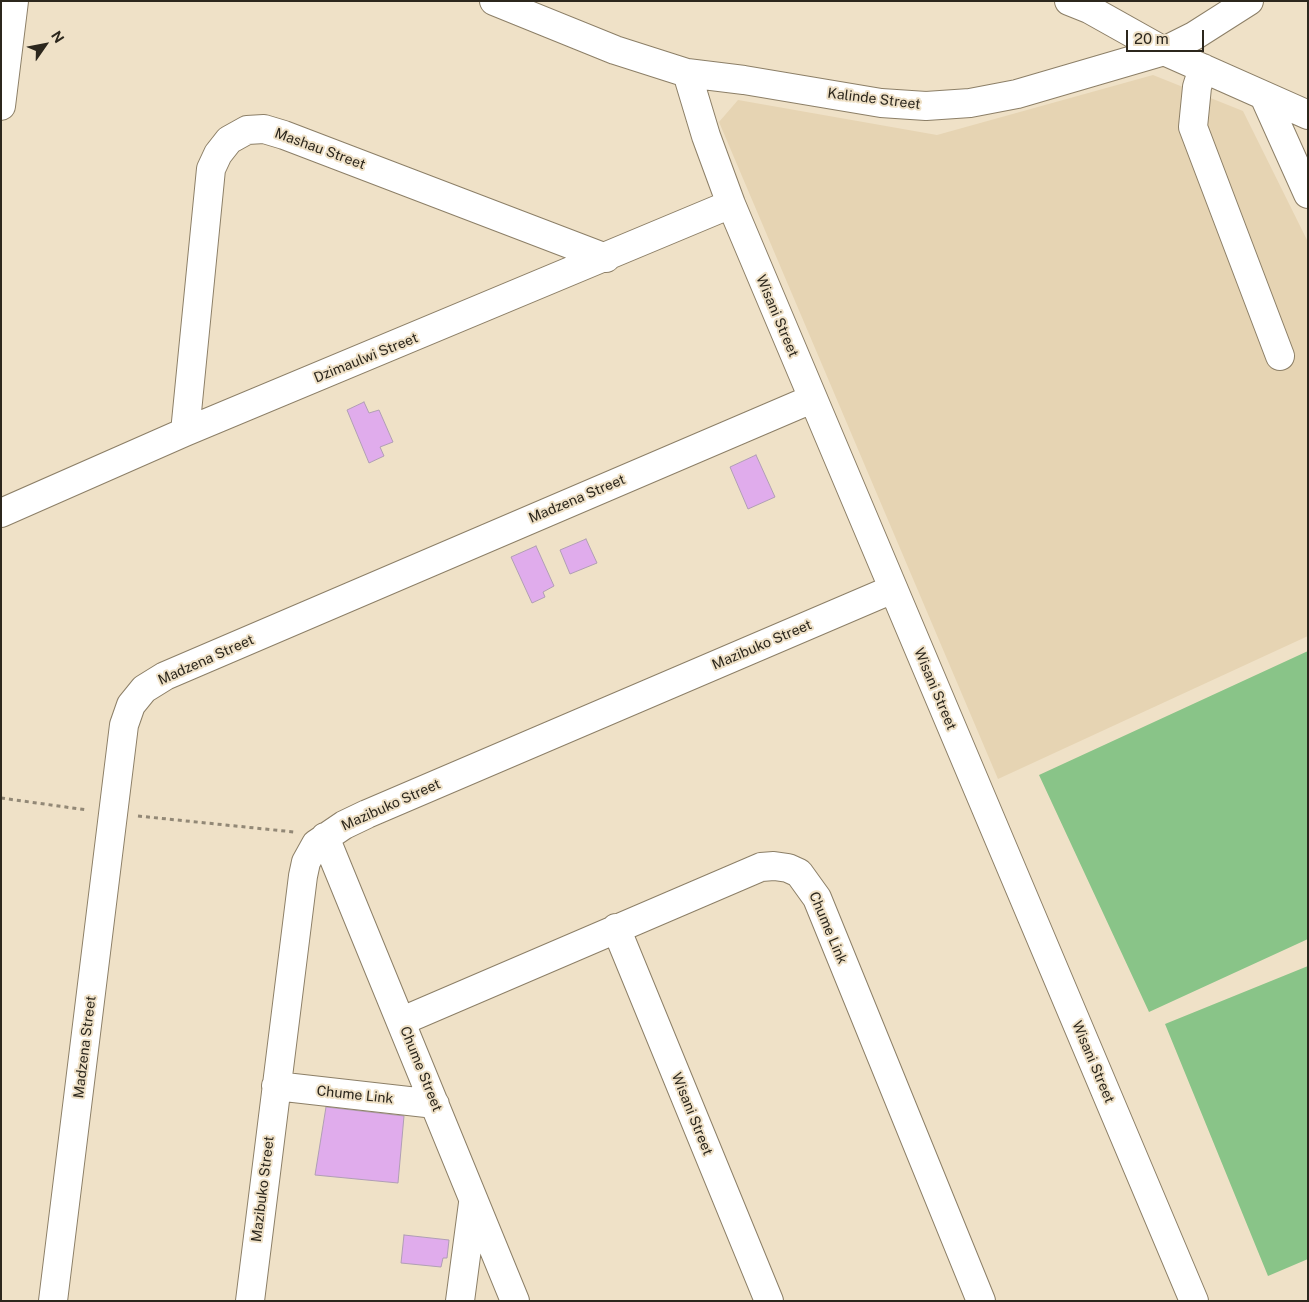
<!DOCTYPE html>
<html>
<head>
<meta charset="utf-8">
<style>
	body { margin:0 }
	#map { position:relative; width:1309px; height:1302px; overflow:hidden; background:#efe1c7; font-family:"Public Sans",sans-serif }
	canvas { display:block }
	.frame { position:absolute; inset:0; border:2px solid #2c271d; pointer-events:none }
	.north { position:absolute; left:20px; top:20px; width:50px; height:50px; -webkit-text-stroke:4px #efe1c7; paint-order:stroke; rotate:57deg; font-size:14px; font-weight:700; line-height:20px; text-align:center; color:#2c271d }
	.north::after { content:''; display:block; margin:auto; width:18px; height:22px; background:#2c271d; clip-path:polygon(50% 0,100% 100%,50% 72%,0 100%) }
	.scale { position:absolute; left:1126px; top:30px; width:78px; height:22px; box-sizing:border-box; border:2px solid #2c271d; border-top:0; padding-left:6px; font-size:15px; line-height:18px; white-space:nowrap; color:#2c271d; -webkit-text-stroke:4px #efe1c7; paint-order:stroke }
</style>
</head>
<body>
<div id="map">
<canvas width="1309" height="1302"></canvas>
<div class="frame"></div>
<div class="north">N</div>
<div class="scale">20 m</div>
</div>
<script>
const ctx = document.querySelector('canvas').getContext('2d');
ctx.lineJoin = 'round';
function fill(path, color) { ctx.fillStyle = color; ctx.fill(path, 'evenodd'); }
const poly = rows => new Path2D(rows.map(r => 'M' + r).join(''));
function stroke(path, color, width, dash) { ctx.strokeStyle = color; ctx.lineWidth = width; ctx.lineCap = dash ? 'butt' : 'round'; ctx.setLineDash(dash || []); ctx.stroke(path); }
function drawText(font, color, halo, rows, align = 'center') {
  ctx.font = font + ' "Public Sans",sans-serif'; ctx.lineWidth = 4; ctx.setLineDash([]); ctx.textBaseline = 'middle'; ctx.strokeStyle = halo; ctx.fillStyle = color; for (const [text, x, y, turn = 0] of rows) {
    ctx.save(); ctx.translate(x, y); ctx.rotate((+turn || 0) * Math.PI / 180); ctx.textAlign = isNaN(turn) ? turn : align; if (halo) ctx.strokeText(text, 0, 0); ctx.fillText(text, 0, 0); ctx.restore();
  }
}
fill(poly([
	[1153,75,1243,111,1308,242,1308,636,998,779,719,122,738,100,937,135]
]), '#e6d4b3');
fill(poly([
	[1308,651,1308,939,1149,1012,1039,775],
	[1308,966,1308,1259,1268,1276,1165,1024]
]), '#89c488');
const building = poly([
	[364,402,369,413,379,410,393,442,380,447,384,456,369,463,347,410,364,402],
	[756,455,775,497,748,509,730,467,756,455],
	[586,539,597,563,570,574,560,550,586,539],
	[536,546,554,586,543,592,545,597,532,603,511,557,536,546],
	[326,1107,404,1116,398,1183,315,1175,326,1107],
	[404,1235,449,1240,447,1258,443,1258,441,1267,401,1263,404,1235]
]);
fill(building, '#e0acec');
stroke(building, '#b09eb4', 1);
const minor = poly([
	[494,1,615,50,687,73,744,80,881,103,926,106,970,103,1017,94,1164,51,1194,36,1249,1],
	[1069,1,1089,9,1164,51,1308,115],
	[1203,68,1197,87,1193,127,1280,356],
	[687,73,706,136,731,204,1194,1301],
	[1264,96,1308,194],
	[1,106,14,1],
	[185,432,211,169,218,154,229,140,247,130,264,129,284,135,606,258],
	[1,513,185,432,731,204],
	[325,837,515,1301],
	[616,928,769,1301],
	[402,1021,761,867,774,866,788,868,799,873,817,898,981,1301],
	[276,1086,435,1104],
	[53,1301,124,725,131,705,144,689,165,676,812,399],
	[250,1301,303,876,306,862,316,844,344,825,367,814,893,589],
	[460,1301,473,1203]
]);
stroke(minor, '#8c7f67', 30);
stroke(poly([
	[1,798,87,810],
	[138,816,294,832]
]), '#928876', 3, [4, 4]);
stroke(minor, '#fff', 28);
drawText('14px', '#2c271d', '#efe1c7', [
	["Kalinde Street",874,99,7],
	["Mashau Street",320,149,20],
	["Wisani Street",777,316,67],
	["Dzimaulwi Street",366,358,-22],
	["Madzena Street",577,499,-23],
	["Mazibuko Street",762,645,-23],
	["Madzena Street",206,660,-24],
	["Wisani Street",935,689,67],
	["Mazibuko Street",391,805,-24],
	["Chume Link",828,928,67],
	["Madzena Street",85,1047,-83],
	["Wisani Street",1093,1062,67],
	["Chume Street",421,1069,68],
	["Chume Link",355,1095,6],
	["Wisani Street",692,1114,68],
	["Mazibuko Street",263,1189,-83]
]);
</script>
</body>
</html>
